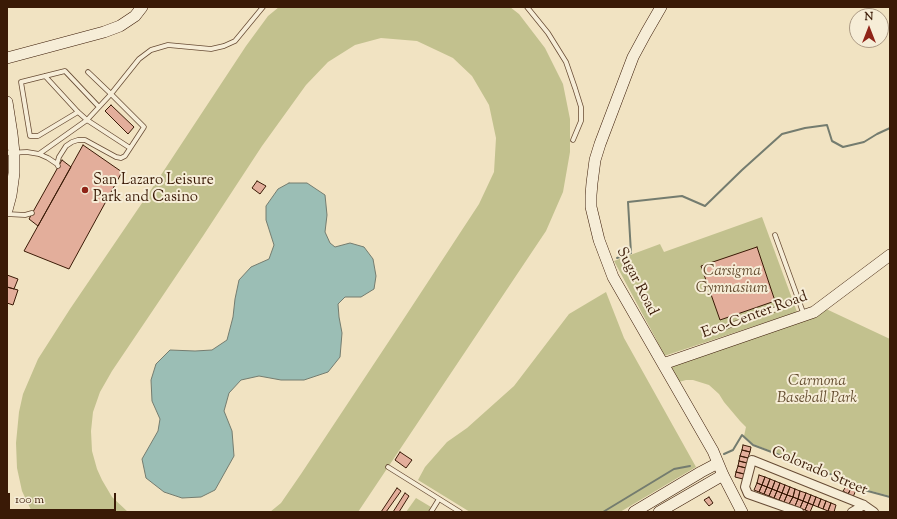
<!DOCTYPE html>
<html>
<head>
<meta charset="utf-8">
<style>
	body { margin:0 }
	#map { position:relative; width:897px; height:519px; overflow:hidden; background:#f1e3c2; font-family:"Sorts Mill Goudy",serif }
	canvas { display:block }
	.frame { position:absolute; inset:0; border:8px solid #3a1a06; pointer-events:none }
	.north { position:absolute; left:849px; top:8px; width:40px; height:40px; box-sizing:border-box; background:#f6edd7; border:1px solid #ab9983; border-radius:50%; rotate:0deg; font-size:11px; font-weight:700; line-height:16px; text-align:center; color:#3a1a06 }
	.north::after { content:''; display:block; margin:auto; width:14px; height:18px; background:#8f2418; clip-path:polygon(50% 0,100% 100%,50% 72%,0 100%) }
	.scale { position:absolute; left:8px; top:493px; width:108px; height:18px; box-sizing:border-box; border:2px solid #3a1a06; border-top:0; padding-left:5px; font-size:12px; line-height:14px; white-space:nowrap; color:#3a1a06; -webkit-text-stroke:3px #f6edd7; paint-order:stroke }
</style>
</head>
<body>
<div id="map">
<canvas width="897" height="519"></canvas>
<div class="frame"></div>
<div class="north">N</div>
<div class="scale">100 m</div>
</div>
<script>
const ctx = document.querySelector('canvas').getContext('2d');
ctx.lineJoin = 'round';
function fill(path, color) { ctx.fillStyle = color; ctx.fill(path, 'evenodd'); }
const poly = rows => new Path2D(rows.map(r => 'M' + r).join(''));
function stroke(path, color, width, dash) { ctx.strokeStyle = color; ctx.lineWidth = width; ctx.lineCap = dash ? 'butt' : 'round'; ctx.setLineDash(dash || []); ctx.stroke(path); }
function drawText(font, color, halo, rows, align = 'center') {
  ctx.font = font + ' "Sorts Mill Goudy",serif'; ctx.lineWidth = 4; ctx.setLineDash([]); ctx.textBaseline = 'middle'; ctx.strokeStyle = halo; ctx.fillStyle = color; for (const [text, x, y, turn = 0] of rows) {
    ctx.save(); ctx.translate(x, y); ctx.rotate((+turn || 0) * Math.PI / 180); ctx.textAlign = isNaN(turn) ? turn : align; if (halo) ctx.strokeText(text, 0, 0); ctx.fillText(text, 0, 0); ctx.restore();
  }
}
fill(poly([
	[279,7,510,7,519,14,545,48,563,84,570,119,570,152,563,192,546,231,358,512,270,512,281,503,301,474,401,323,479,204,494,172,496,138,489,105,472,76,453,58,417,41,381,38,355,45,328,62,306,85,262,146,203,236,112,371,100,392,93,412,91,431,92,451,97,469,102,480,112,497,128,512,32,512,22,491,17,468,16,443,19,412,23,394,38,359,70,309,157,181,246,46,268,16],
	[762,217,797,312,664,356,656,339,665,336,656,339,614,261,660,244,664,252],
	[606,292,624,338,696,467,620,512,470,512,418,480,425,467,447,442,467,428,514,386,569,314],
	[824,308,890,339,890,496,864,489,836,476,753,444,744,436,746,427,740,421,724,402,719,394,709,385,693,380,686,380,679,382,670,367],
	[416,498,431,507,428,512,406,512]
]), '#c2c18e');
const water = poly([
	[289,183,307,183,325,195,327,215,325,232,330,243,335,247,350,243,364,247,373,259,376,276,374,289,361,297,345,297,338,304,339,317,342,333,340,357,328,372,304,380,281,380,259,376,241,380,229,393,224,411,232,431,234,456,215,490,201,497,182,498,164,492,146,478,142,459,158,431,160,419,152,401,151,380,156,364,170,350,195,351,212,350,227,340,233,317,235,299,239,280,251,267,269,259,274,245,266,220,266,206,278,189,289,183]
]);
fill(water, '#9bbeb5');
stroke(water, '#747c6f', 1);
stroke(poly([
	[617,258,631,253,628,202,682,196,705,206,742,170,782,134,805,128,827,125,832,141,843,147,864,142,877,134,890,128],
	[724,454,733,450,742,435,753,445,835,476,864,490,890,497],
	[603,512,674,469,690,466]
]), '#747c6f', 2);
const building = poly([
	[111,105,134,127,128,134,105,111,111,105],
	[83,145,122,172,69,269,24,251,83,145],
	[62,160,71,167,38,226,29,219,62,160],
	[257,181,266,186,260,194,252,188,257,181],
	[757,247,775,301,720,320,701,266,757,247],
	[7,275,18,279,14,289,7,287,7,275],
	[7,287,18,290,13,305,7,303,7,287],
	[743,445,751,447,750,452,742,450,743,445],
	[742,450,750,452,748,458,740,456,742,450],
	[400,452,412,460,406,468,395,460,400,452],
	[740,456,748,458,747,463,739,461,740,456],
	[739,461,747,463,746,468,738,466,739,461],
	[738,466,746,468,744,474,736,472,738,466],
	[736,472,744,474,743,479,735,477,736,472],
	[759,475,765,477,762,485,757,483,759,475],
	[765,477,770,479,767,487,762,485,765,477],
	[770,479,775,481,772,489,767,487,770,479],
	[775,481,780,483,777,491,772,489,775,481],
	[757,483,762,485,759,492,754,490,757,483],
	[780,483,785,485,782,493,777,491,780,483],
	[762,485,767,487,764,494,759,492,762,485],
	[785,485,790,487,787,495,782,493,785,485],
	[847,485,852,487,848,494,843,491,847,485],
	[767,487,772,489,769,496,764,494,767,487],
	[790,487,795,489,793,497,787,495,790,487],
	[852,487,856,490,853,497,848,494,852,487],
	[397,488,401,491,386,512,381,512,397,488],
	[772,489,777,491,774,498,769,496,772,489],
	[795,489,800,491,798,499,793,497,795,489],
	[777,491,782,493,779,500,774,498,777,491],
	[800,491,806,493,803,501,798,499,800,491],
	[405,493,409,496,399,512,393,512,405,493],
	[782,493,787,495,784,502,779,500,782,493],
	[806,493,811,495,808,503,803,501,806,493],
	[787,495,793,497,789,504,784,502,787,495],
	[811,495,816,497,813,505,808,503,811,495],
	[709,497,713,503,709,506,704,500,709,497],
	[793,497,798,499,795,506,789,504,793,497],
	[816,497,821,499,818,507,813,505,816,497],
	[798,499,803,501,800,508,795,506,798,499],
	[821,499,826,501,823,509,818,507,821,499],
	[803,501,808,503,805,510,800,508,803,501],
	[826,501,831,503,828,511,823,509,826,501],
	[808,503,813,505,810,512,805,510,808,503],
	[831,503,836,505,834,512,828,511,831,503]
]);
fill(building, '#e3ae9b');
stroke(building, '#3a1a06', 1);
const lane = poly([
	[527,7,548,33,566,62,575,88,581,107,581,121,573,140],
	[45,76,78,112,87,120,130,148],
	[78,112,38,136,30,136,21,82,65,71,99,107],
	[7,153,27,152,39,154,48,158,57,164,58,166],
	[39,154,87,120,111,94,139,59,151,50,168,45,211,49,224,46,235,41,263,7],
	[57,164,59,157,66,146,72,142,78,140,85,140,116,157,121,158,125,156,144,127,111,94,88,72],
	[7,214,25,215,32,213],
	[775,235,804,315],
	[714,331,799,301],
	[388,467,460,512],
	[431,512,439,499]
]);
const street = poly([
	[799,512,748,494,745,487,752,460,864,505,874,512],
	[852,512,864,505]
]);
const secondary = poly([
	[661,7,646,33,633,57,600,144,595,160,592,183,591,195,591,207,599,240,613,277,713,451,723,475,742,512],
	[7,58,104,32,120,26,135,16,142,7],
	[7,102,12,134,14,153,14,173,11,195,7,210],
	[663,364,814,312,890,255],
	[634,512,701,472,718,463],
	[659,512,723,475]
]);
stroke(lane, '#684c35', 5.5);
stroke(street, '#684c35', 10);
stroke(secondary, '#3a1a06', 12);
stroke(lane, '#f6edd7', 4);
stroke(street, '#f6edd7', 8);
stroke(secondary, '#f6edd7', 11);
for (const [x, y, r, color] of [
	[85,190,4,"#8f2418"]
]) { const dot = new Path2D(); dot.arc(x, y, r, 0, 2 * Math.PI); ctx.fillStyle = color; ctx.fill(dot); stroke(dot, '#f6edd7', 1.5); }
drawText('15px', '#3a1a06', '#f6edd7', [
	["San Lazaro Leisure",93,181],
	["Park and Casino",93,198]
], 'left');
drawText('italic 15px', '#634c2f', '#f6edd7', [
	["Carsigma",732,272],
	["Gymnasium",732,289],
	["Carmona",817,382],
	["Baseball Park",817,399]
]);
drawText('15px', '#3a1a06', '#f6edd7', [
	["Sugar Road",636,282,63],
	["Eco-Center Road",755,316,-20],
	["Colorado Street",819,472,23]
]);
</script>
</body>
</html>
